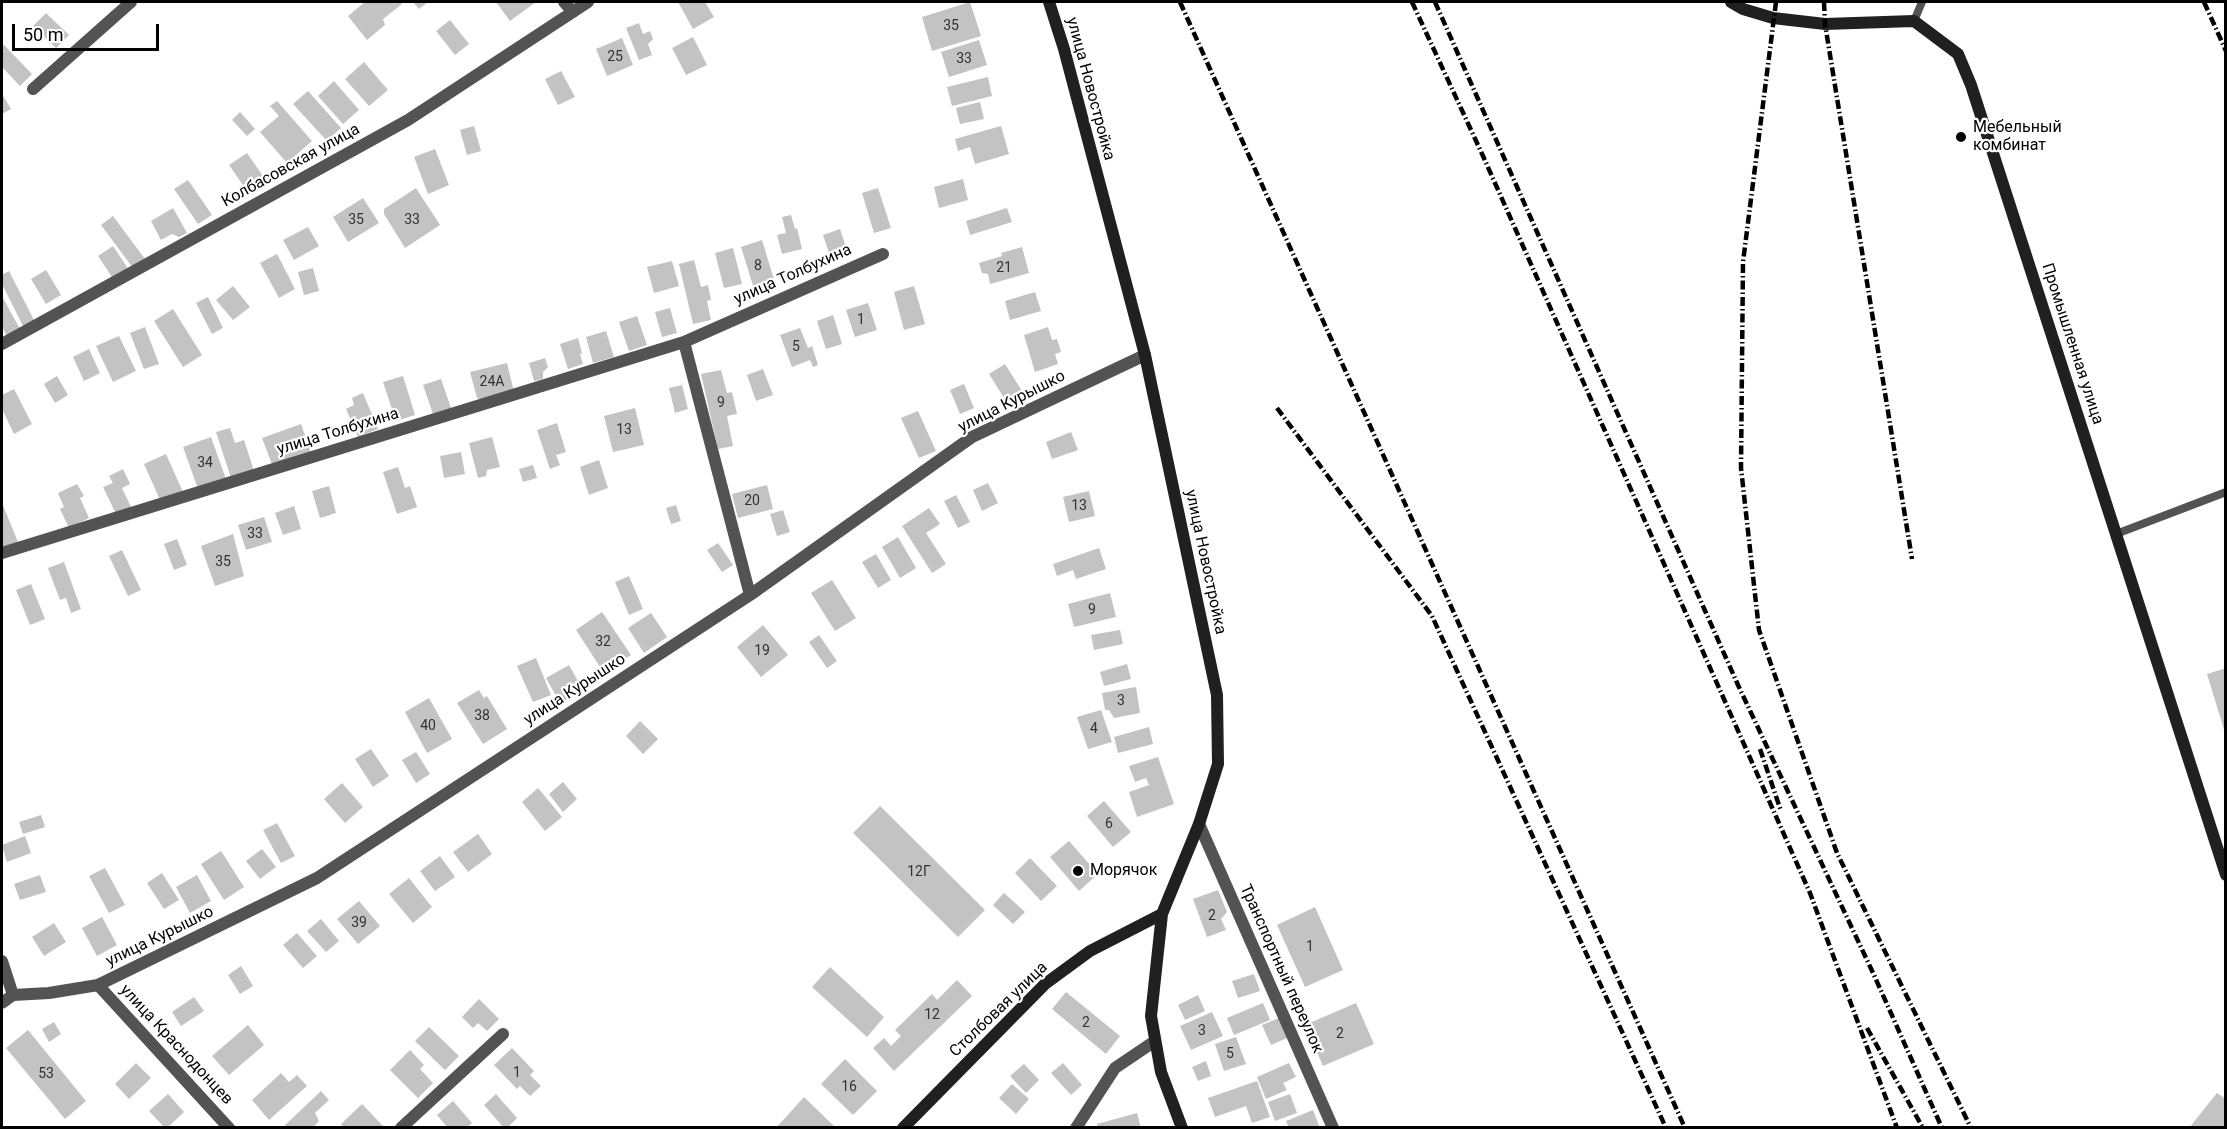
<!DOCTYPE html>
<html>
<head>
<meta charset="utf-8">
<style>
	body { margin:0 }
	#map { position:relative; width:2227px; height:1129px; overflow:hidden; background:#fff; font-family:Roboto,sans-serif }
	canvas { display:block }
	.frame { position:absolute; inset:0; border:3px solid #000; pointer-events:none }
	.scale { position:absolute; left:12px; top:24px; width:147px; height:27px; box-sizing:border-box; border:3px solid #000; border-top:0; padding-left:8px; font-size:18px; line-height:21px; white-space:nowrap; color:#000; -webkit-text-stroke:4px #fff; paint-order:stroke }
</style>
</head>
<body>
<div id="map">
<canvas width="2227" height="1129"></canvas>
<div class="frame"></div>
<div class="scale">50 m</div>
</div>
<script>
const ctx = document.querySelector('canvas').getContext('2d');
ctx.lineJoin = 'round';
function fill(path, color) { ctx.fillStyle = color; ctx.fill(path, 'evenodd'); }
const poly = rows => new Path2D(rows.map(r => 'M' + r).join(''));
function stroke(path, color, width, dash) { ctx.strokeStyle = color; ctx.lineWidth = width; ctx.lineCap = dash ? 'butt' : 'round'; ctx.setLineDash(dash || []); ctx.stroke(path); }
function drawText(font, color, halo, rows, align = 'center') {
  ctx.font = font + ' Roboto,sans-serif'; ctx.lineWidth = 4.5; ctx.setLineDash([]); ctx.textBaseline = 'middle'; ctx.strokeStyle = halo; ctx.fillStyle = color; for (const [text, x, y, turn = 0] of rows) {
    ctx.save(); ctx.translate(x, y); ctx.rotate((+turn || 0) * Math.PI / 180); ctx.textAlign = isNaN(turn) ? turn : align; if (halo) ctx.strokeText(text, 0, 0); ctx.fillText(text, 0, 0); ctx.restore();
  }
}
fill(poly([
	[365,2,400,2,402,4,383,19,385,25,367,40,348,16],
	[413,2,428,2,419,9],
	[496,2,536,2,510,21],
	[678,2,705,2,714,17,693,29],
	[970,2,981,36,932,51,922,17],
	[46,13,69,35,56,48,33,26],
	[450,20,469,44,455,55,436,31],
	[639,23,643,34,650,31,653,39,648,44,652,55,639,60,626,28],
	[693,37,707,65,686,75,672,48],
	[622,38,633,65,607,76,596,49],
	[979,40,987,65,949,77,941,52],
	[4,45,32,74,20,86,2,67,2,47],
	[364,62,388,90,369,106,345,79],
	[561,71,575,97,558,105,545,79],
	[988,77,992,96,952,106,947,87],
	[334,81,359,110,343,124,318,96],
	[308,91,341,128,327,141,293,104],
	[2,94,11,109,2,114],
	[277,101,312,141,287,163,260,132,279,116,270,106],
	[980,102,984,119,960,124,956,108],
	[240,112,255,129,247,136,232,120],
	[474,126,481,151,467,155,460,130],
	[1001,126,1009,154,975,164,970,147,958,151,955,139],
	[435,149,449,185,428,194,414,157],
	[247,153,263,176,245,188,229,165],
	[963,179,968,200,939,208,934,187],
	[188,180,212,215,198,224,174,189],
	[416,188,440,225,405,248,384,214,384,209],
	[878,188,891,228,874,233,862,193],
	[363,198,379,223,348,242,333,217],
	[173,208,187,233,179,237,172,234,161,240,151,221],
	[1007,208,1012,222,970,235,966,221],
	[791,215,795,229,797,228,802,249,782,254,777,235,786,233,782,217],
	[113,216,145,259,133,268,101,225],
	[308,227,319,246,294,260,283,240],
	[840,229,849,256,832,262,823,235],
	[762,240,776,286,755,292,741,247],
	[113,246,129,270,114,280,98,256],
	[1022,247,1029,273,990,284,988,274,982,273,979,263,1002,256,1001,253],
	[733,248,742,284,724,288,715,253],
	[277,254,295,289,279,298,260,263],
	[694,260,701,287,708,285,711,300,707,301,711,320,693,324,679,264],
	[672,261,679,286,654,293,647,267],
	[313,268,319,291,304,295,298,272],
	[46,270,61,295,46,304,31,279],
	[9,271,35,322,24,328,2,284,2,275],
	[233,286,250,307,233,320,216,300],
	[914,286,925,324,904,330,894,292],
	[1035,292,1041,311,1010,320,1005,301],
	[208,297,223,328,212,334,196,303],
	[3,298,20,329,7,336,2,327,2,299],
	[868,303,877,330,855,337,846,310],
	[670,308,677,333,662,337,655,312],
	[173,309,202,355,183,367,154,321],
	[833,315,842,344,826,349,817,321],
	[637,316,647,345,629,351,619,322],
	[145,327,159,364,144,369,130,333],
	[1048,327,1052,340,1057,339,1061,352,1055,354,1058,364,1035,372,1024,335],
	[800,328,808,348,812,346,818,365,813,367,810,360,792,367,780,335],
	[606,331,614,357,593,363,586,337],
	[119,336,136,371,113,382,96,346],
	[578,338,582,353,580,354,583,364,568,369,560,344],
	[89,349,100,373,84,381,73,357],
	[545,358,548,367,543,372,543,379,534,381,529,363],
	[507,363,514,392,482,400,477,398,470,372],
	[1005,364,1022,391,1006,401,989,374],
	[763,369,773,395,756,401,747,375],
	[721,370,727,393,732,392,737,414,727,416,733,446,718,449,701,374],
	[57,376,68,395,55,403,44,384],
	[403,376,415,415,396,421,383,382],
	[441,379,451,408,433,414,423,385],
	[964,384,974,408,960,414,950,390],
	[682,385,688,409,675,413,669,388],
	[14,389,32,424,14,434,2,409,2,395],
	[363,393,378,429,358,437,346,409,354,405,352,398],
	[635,408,644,445,613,452,604,416],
	[918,411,936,451,919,458,901,418],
	[557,423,566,452,556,455,560,465,550,469,537,430],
	[301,424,311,453,273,467,262,438],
	[230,428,235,443,244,440,254,471,231,478,216,432],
	[1071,432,1078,450,1052,459,1046,442],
	[211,437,226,479,198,489,183,447],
	[492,437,500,467,487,470,486,476,478,478,469,443],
	[461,452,465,474,444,478,440,456],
	[166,454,183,492,161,502,144,464],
	[599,460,608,488,589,495,580,467],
	[533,465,537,478,523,482,519,469],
	[398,467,405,488,410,486,417,507,397,514,383,472],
	[123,469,130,484,122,488,132,509,117,516,103,487,113,483,109,476],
	[988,483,998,503,982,511,973,490],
	[77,484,84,496,80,498,89,518,69,528,60,509,64,507,58,493],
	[767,485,773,509,738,518,732,494],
	[329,486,336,513,320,518,312,491],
	[1089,491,1095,516,1069,522,1063,497],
	[956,495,970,522,958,528,944,501],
	[2,503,18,542,2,550],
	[676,505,681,521,671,524,666,508],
	[294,506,301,529,283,535,275,513],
	[929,508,940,524,926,533,946,564,932,573,902,526],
	[783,510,790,532,777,536,770,514],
	[264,517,272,542,246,550,238,525],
	[233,534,244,576,215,586,201,546],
	[898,537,916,568,900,578,882,547],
	[177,539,187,565,174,570,164,544],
	[718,543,733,565,722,572,707,550],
	[1099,548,1106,569,1076,579,1073,570,1057,576,1053,564],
	[122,550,141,590,128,596,109,556],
	[876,554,891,580,878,588,862,562],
	[64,562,81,609,71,613,66,598,60,600,48,568],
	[629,576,643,609,629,615,615,582],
	[832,580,856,618,835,631,811,593],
	[31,584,45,619,30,625,16,590],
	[1110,593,1116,617,1074,627,1068,604],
	[602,612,631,655,604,673,576,630],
	[651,613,667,637,644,653,628,628],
	[763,625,788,655,761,677,737,647],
	[1120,630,1123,644,1094,650,1091,635],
	[819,635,837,661,827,668,809,642],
	[536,658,551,695,533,702,517,666],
	[1127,664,1131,679,1104,686,1100,672],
	[569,665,583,690,560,703,546,678],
	[2226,668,2226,733,2225,733,2207,674],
	[1136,687,1140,713,1114,718,1109,710,1105,710,1102,693],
	[479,690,484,698,487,696,507,729,483,744,457,703],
	[429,698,452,739,427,753,405,712],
	[1101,710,1112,742,1088,749,1077,717],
	[640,721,658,739,643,754,626,736],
	[1149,727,1153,744,1118,753,1114,737],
	[371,749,389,776,373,787,355,759],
	[416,752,430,774,416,783,402,760],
	[1158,757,1174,804,1137,817,1129,792,1149,785,1146,778,1135,782,1129,766],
	[563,782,577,799,563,812,549,794],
	[342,783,363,807,345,823,324,799],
	[538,788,562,817,545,831,522,802],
	[1104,801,1131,832,1113,847,1087,816],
	[880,806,985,910,958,937,853,833],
	[41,815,45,827,23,834,19,822],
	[277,823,295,856,281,863,263,830],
	[478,834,492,854,468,872,453,852],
	[25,836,31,853,7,862,2,845],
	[1069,841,1098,874,1079,891,1050,857],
	[262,849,276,867,260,879,246,861],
	[221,851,244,887,224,900,201,864],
	[440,856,455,877,435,891,420,871],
	[1030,858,1057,886,1041,901,1015,873],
	[105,868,125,905,109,913,89,876],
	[162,873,179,900,164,909,147,883],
	[40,875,46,892,20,900,14,884],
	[197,875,211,901,190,913,176,887],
	[409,878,432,907,413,923,389,894],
	[1218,890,1227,912,1221,919,1226,930,1207,937,1193,899],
	[1004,893,1025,912,1013,924,993,905],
	[359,901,380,926,358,944,337,919],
	[1315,907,1343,970,1305,987,1277,925],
	[102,917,117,945,97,956,82,928],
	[321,919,339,941,326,952,307,931],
	[54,923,66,942,44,956,32,937],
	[297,933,317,956,303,968,283,945],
	[241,966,253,986,240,994,228,975],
	[830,967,884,1017,867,1037,812,987],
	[1254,974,1260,991,1238,998,1232,981],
	[957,980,972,996,894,1071,873,1048,884,1038,891,1046,901,1036,895,1030,932,994,937,1000],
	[1066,992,1120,1036,1106,1054,1052,1009],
	[1198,995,1205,1011,1185,1020,1178,1005],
	[194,997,204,1011,181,1026,172,1012],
	[479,999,499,1019,487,1031,478,1023,473,1028,462,1017],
	[1263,1003,1270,1020,1234,1035,1227,1018],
	[1356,1003,1374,1044,1323,1066,1305,1025],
	[1212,1012,1223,1036,1191,1050,1180,1026],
	[1279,1018,1287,1038,1271,1045,1262,1025],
	[54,1022,61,1034,49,1042,42,1029],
	[248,1025,264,1045,229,1075,212,1056],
	[429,1027,459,1056,445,1070,415,1041],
	[28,1030,86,1101,65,1119,6,1048],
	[1236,1037,1246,1064,1224,1071,1215,1044],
	[512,1048,534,1071,530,1075,541,1086,530,1096,520,1086,517,1089,494,1065],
	[410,1050,424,1065,420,1069,433,1083,418,1098,390,1070],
	[845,1059,877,1091,853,1115,821,1084],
	[1206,1061,1211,1076,1198,1081,1192,1067],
	[136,1063,151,1078,129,1099,115,1084],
	[1063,1063,1082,1085,1071,1095,1051,1073],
	[1289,1063,1296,1077,1283,1083,1287,1090,1266,1099,1257,1077],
	[1024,1064,1039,1080,1026,1093,1010,1076],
	[281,1073,289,1082,297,1075,307,1086,269,1120,252,1100],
	[1257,1081,1270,1117,1252,1123,1246,1106,1215,1117,1208,1098],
	[1012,1084,1029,1099,1016,1114,999,1098],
	[321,1091,329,1100,315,1113,319,1121,312,1128,282,1128],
	[2217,1093,2226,1099,2226,1128,2189,1128],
	[168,1094,184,1112,167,1128,165,1128,149,1111],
	[496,1094,517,1118,507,1128,504,1128,484,1105],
	[1290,1094,1297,1113,1275,1121,1268,1102],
	[804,1097,836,1128,776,1128],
	[453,1101,472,1123,466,1128,448,1128,437,1115],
	[362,1104,383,1126,382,1128,344,1128,341,1124],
	[1313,1110,1320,1128,1289,1128,1286,1121],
	[1137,1113,1141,1128,1098,1128,1097,1124]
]), '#c3c3c3');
stroke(poly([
	[1914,21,1922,2],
	[2116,534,2226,492]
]), '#535353', 8);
stroke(poly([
	[564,2,573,12],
	[33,89,131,2],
	[684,342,750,595],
	[2,344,408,120,588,2],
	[2,553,684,342,883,254],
	[1199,824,1333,1128],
	[2,961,13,995],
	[98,985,229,1128],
	[2,1003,13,995,49,993,98,985,317,878,750,595,972,437,1145,355],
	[401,1128,503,1034],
	[1076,1128,1115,1068,1155,1041]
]), '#535353', 12);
stroke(poly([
	[1049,2,1064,49,1145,355,1217,695,1218,764,1199,824,1162,914,1151,1016,1161,1072,1182,1128],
	[1731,2,1743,9,1773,18,1825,24,1914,21,1958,54,1971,85,2226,875],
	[903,1128,1045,984,1090,951,1162,914]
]), '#202020', 12);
stroke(poly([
	[1180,2,1685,1128],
	[1412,2,1483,156,1810,893,1897,1128],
	[1435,2,1738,685,1874,975,1942,1128],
	[1776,2,1743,262,1741,468,1759,630,1837,853,1971,1128],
	[1824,2,1825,24,1912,559],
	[2204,2,2226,51],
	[1277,408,1432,616,1666,1128],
	[1760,749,1781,811],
	[1867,1028,1923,1128]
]), '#000', 4.5, [9, 3, 1.5, 3]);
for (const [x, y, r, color] of [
	[1961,137,6,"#000"],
	[1078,871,6,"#000"]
]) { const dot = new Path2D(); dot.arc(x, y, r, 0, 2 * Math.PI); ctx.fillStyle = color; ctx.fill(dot); stroke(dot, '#fff', 2); }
drawText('14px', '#313131', null, [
	["35",951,26],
	["25",615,57],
	["33",964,59],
	["35",356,220],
	["33",412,220],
	["8",758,266],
	["21",1004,268],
	["1",861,320],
	["5",796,347],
	["24А",492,382],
	["9",721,403],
	["13",624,430],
	["34",205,463],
	["20",752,501],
	["13",1079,506],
	["33",255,534],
	["35",223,562],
	["9",1092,610],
	["32",603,642],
	["19",762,651],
	["3",1121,701],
	["38",482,716],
	["40",428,726],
	["4",1094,729],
	["6",1109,824],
	["12Г",919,872],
	["2",1212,916],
	["39",359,923],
	["1",1310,947],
	["12",932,1015],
	["2",1086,1023],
	["3",1202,1031],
	["2",1340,1034],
	["5",1230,1054],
	["1",517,1073],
	["53",46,1074],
	["16",849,1087]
]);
drawText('16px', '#000', '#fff', [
	["улица Новостройка",1090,89,75],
	["Колбасовская улица",291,166,-29],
	["улица Толбухина",793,275,-24],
	["Промышленная улица",2072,344,72],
	["улица Курышко",1012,402,-27],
	["улица Толбухина",338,432,-17],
	["улица Новостройка",1205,562,78],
	["улица Курышко",575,690,-33],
	["улица Курышко",160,937,-26],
	["Транспортный переулок",1281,969,66],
	["Столбовая улица",999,1010,-44],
	["улица Краснодонцев",176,1045,47]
]);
drawText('16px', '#000', '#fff', [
	["Мебельный",1973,128],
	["комбинат",1973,146],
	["Морячок",1090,871]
], 'left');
</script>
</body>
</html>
